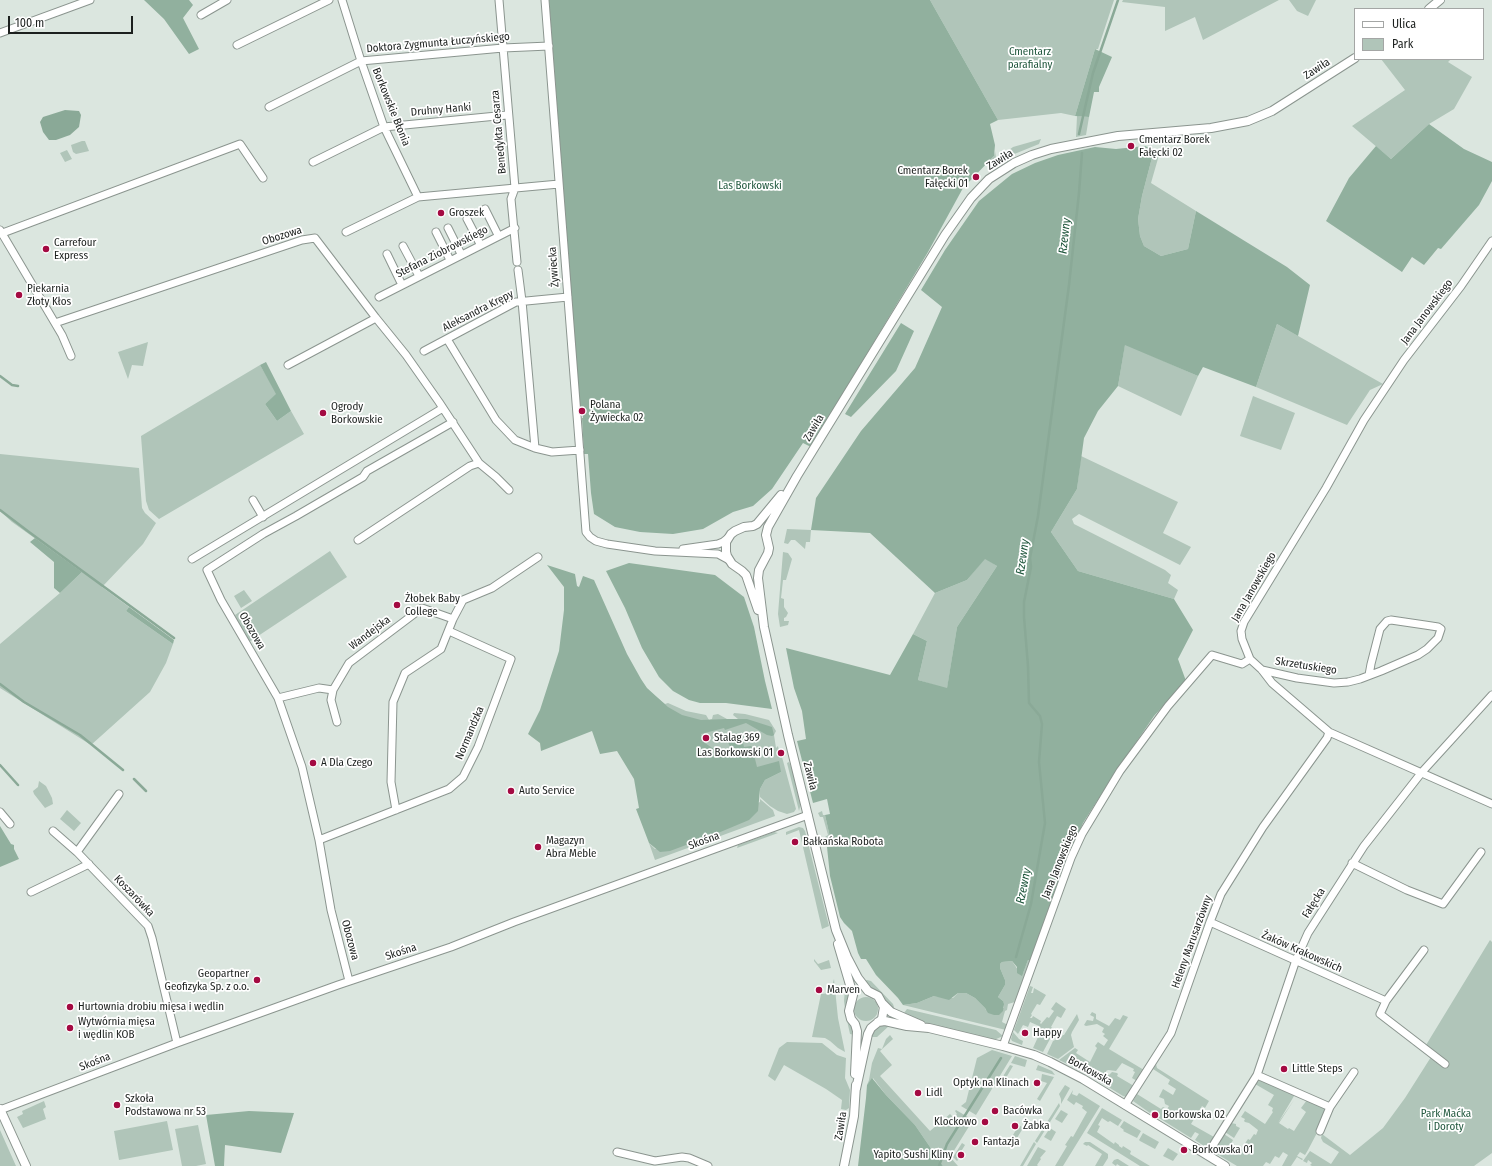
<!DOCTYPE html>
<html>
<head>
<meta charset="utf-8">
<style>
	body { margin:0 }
	#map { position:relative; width:1492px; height:1166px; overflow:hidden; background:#dbe6df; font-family:"Fira Sans Condensed",sans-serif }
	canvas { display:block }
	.legend { position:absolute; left:1354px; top:8px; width:130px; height:52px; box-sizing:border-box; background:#fff; border:1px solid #a4a6a5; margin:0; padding:5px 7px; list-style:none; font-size:12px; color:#1c201e }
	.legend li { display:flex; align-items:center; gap:8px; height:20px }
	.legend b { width:20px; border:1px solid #a4a6a5 }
	.scale { position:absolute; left:8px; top:16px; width:125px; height:18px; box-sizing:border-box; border:2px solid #1c201e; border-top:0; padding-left:5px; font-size:12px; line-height:14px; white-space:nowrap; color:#1c201e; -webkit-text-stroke:3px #fff; paint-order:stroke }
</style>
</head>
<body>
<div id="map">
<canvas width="1492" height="1166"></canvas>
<ul class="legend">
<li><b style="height:5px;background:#fff"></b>Ulica</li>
<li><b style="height:11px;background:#b0c5b9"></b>Park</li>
</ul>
<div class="scale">100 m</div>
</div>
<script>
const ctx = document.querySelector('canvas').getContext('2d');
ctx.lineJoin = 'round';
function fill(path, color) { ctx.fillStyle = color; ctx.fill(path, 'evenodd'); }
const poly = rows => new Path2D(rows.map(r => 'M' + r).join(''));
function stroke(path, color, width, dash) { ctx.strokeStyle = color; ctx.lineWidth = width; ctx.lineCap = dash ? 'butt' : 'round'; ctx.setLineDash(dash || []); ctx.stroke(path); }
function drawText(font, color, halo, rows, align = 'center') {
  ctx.font = font + ' "Fira Sans Condensed",sans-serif'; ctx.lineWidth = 3.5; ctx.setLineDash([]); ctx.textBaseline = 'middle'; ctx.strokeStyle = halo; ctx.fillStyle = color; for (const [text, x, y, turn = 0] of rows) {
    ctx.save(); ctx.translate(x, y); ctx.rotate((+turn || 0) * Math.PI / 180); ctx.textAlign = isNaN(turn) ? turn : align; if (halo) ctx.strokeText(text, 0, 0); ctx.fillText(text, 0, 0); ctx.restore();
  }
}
fill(poly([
	[930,0,1114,0,1098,49,1095,49,1075,116,1061,113,998,120],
	[1123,0,1279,0,1203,40,1195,17,1165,31,1165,7,1122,2],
	[1289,0,1316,0,1308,16,1297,11],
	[1381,59,1451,59,1448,62,1472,77,1454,109,1429,124,1391,159,1352,126,1405,90],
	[1077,116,1089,117,1086,135,1076,137],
	[1041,139,1039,144,1007,157,1009,150,1013,147],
	[82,141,85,141,89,151,76,154,73,152,71,145],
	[67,150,72,159,65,162,60,153],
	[1154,150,1159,155,1151,183,1196,211,1188,249,1161,256,1144,246,1140,236,1138,219,1142,196],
	[995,151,997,164,985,166,994,156],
	[1277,324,1383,384,1370,390,1347,425,1256,387],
	[148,342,143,366,132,365,128,379,118,352],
	[1125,344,1198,376,1181,416,1118,386],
	[260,365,277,394,265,404,277,421,291,411,304,434,159,519,149,510,146,501,141,436],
	[1253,396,1295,413,1281,450,1240,436],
	[0,454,139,468,142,508,145,513,156,523,143,544,102,587,129,607,126,611,173,644,166,663,150,692,91,745,0,688,0,644,60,593,82,572,12,522,0,511],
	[1081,456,1178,502,1163,533,1191,547,1180,565,1079,514,1072,519,1074,524,1165,570,1171,575,1168,583,1178,590,1174,599,1078,571,1051,532,1077,489],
	[787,529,811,530,810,542,806,542,805,549,795,540,791,540,788,544,784,543],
	[330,551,347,577,249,642,238,623,235,615],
	[783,552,788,553,792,559,786,580,783,580,781,598,784,599,784,607,788,613,786,617,784,618,784,621,789,621,788,625,780,627,778,614],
	[985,558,997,566,957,627,947,689,918,680,927,641,913,634,935,593,967,580],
	[244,590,252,601,241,608,234,596],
	[655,696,665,704,668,703,686,711,706,715,709,720,712,719,713,715,718,714,727,719,738,719,733,715,734,713,745,714,769,720,776,731,774,735,776,748,778,746,780,756,782,757,796,809,794,812,787,814,778,811,770,806,760,797,760,789,765,780,781,772,729,780],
	[789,762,792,769,801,803,799,811,787,763],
	[39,781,46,786,52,798,53,804,45,808,34,794,33,791,38,787],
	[760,799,773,810,775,816,655,860,649,843,655,849,760,802],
	[67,810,81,823,74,831,60,819],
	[822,811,823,815,825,815,832,846,827,847,825,837,828,835,823,817,820,817,818,813],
	[799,827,803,828,805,831,829,926,822,929,799,830,786,835,786,832],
	[774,832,778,833,737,848,738,845],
	[1490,940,1492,942,1492,1153,1474,1166,1312,1166,1310,1165,1312,1163,1308,1160,1307,1163,1303,1161,1310,1151,1331,1164,1339,1152,1323,1142,1321,1138,1322,1134,1350,1155,1383,1128,1405,1098,1431,1057,1423,1050],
	[814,959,818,964,829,960,831,968,821,970,814,961],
	[1028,960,1030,960,1015,1002,1008,1004,1007,1010,1005,1011,1002,1022,1008,1025,1006,1030,903,1005,917,1003,934,996,953,998,958,993,966,993,975,998,985,1008,986,1010,1004,1008,1003,1001,998,997,1005,985,1005,980,1000,968,1000,964,1002,962,1012,961,1018,970,1023,973],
	[834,979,838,1018,845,1052,838,1048,830,1041,825,1038,812,1037,821,994,830,993],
	[867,980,871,981,893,1004,895,1010,889,1006,883,997,870,988,863,981],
	[1030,986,1033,987,1031,993,1033,993,1034,988,1046,995,1040,1005,1037,1004,1031,1014,1032,1015,1030,1018,1032,1018,1033,1016,1041,1021,1040,1023,1041,1024,1047,1017,1049,1018,1054,1011,1051,1009,1056,1002,1066,1009,1061,1018,1057,1016,1051,1027,1061,1034,1060,1036,1053,1040,1050,1039,1043,1052,1033,1048,1038,1037,1036,1035,1038,1035,1039,1032,1039,1026,1030,1022,1028,1027,1023,1025,1018,1034,1014,1030],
	[849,987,849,994,846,1006,846,1012,853,1027,854,1035,850,1034,846,1016,844,1001,845,989],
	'854 1009a12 12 0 1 1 24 0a12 12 0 1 1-24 0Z',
	[907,1009,996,1030,1003,1036,994,1040,922,1022,904,1013],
	[1092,1012,1096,1014,1096,1019,1109,1026,1115,1018,1120,1020,1123,1015,1128,1017,1109,1049,1144,1070,1137,1081,1132,1078,1135,1072,1133,1071,1134,1069,1122,1063,1116,1071,1108,1070,1106,1071,1106,1074,1109,1075,1112,1072,1117,1073,1118,1074,1117,1076,1134,1086,1127,1097,1123,1096,1084,1072,1059,1060,1075,1048,1078,1050,1076,1053,1090,1062,1097,1048,1095,1046,1098,1042,1104,1046,1108,1040,1103,1036,1105,1034,1102,1032,1104,1028,1097,1024,1086,1026,1084,1025,1087,1020,1093,1021,1094,1017,1090,1015],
	[1077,1014,1079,1020,1072,1032,1071,1035,1074,1047,1058,1059,1047,1054,1053,1041,1061,1037,1063,1035,1064,1035],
	[880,1025,890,1025,877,1037,869,1037,872,1031],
	[1013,1032,1019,1039,1023,1041,1022,1045,1012,1041,1011,1039],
	[890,1035,893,1039,880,1051,892,1065,880,1076,930,1131,950,1114,953,1117,957,1114,955,1111,956,1110,973,1120,950,1157,958,1166,943,1166,915,1125,886,1095,873,1078,867,1085,869,1080,872,1063,878,1048,882,1049,886,1039],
	[787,1042,822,1043,837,1055,846,1058,845,1078,850,1090,849,1108,846,1110,841,1109,842,1100,826,1089,784,1065,775,1081,768,1076,779,1048],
	[992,1050,1012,1056,976,1115,961,1106,966,1102,977,1058],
	[1015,1056,1027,1060,1025,1067,1011,1063],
	[1156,1064,1157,1068,1209,1101,1205,1108,1202,1106,1191,1124,1214,1137,1209,1145,1204,1146,1195,1140,1199,1134,1195,1132,1191,1138,1159,1118,1160,1115,1152,1110,1150,1113,1133,1101,1137,1094,1161,1109,1163,1107,1167,1109,1169,1106,1165,1104,1164,1099,1159,1097,1163,1089,1173,1095,1176,1089,1168,1084,1170,1080,1153,1069],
	[1010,1065,1013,1066,1000,1088,997,1086],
	[1038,1065,1052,1071,1055,1075,1036,1070],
	[1042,1074,1054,1077,1040,1101,1037,1099,1047,1083,1041,1081],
	[1262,1080,1293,1094,1294,1096,1278,1123,1294,1100,1279,1123,1288,1129,1289,1128,1294,1131,1306,1112,1301,1108,1307,1100,1325,1109,1317,1129,1318,1131,1308,1150,1305,1155,1300,1152,1297,1156,1303,1159,1302,1160,1297,1157,1291,1166,1282,1166,1288,1155,1283,1152,1279,1158,1275,1156,1270,1164,1266,1162,1263,1166,1237,1166,1217,1154,1216,1147,1224,1134,1233,1140,1229,1148,1238,1154,1248,1139,1250,1140,1254,1134,1256,1135,1258,1130,1249,1123,1245,1122,1244,1121,1245,1119,1241,1117,1245,1111,1265,1124,1273,1112,1272,1111,1273,1108,1268,1105,1274,1095,1255,1084,1259,1081],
	[1065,1085,1070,1088,1061,1104,1061,1099,1059,1094],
	[1073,1090,1072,1094,1077,1096,1079,1093,1100,1106,1063,1166,1055,1166,1067,1146,1065,1145,1071,1136,1073,1137,1087,1112,1082,1108,1083,1106,1076,1102,1074,1105,1067,1100],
	[44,1101,46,1107,43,1109,46,1119,23,1128,17,1117,23,1114,22,1111],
	[1059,1103,1060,1106,1037,1143,1035,1141],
	[1102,1108,1122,1120,1118,1126,1110,1121,1108,1122,1102,1118,1098,1125,1100,1126,1097,1132,1114,1144,1115,1142,1119,1145,1119,1146,1122,1148,1123,1146,1131,1151,1130,1154,1150,1166,1140,1166,1087,1133],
	[1061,1110,1068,1114,1062,1123,1055,1119],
	[167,1121,173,1150,119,1160,114,1131],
	[1124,1121,1141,1131,1137,1138,1123,1131,1124,1130,1120,1127],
	[1231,1123,1236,1124,1236,1126,1240,1128,1234,1138,1225,1132],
	[198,1125,206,1164,196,1166,182,1166,175,1129],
	[1019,1125,1023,1128,1011,1148,1007,1145],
	[1050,1128,1056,1132,1051,1141,1044,1137],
	[0,1130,16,1166,0,1166],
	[1143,1133,1159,1142,1155,1149,1140,1141,1139,1140],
	[1034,1142,1036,1144,1023,1166,1020,1166],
	[1085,1142,1090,1142,1108,1154,1108,1158,1103,1166,1095,1166,1102,1154,1088,1145,1087,1146,1083,1144],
	[962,1143,965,1145,957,1158,958,1160,957,1161,953,1157],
	[1038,1147,1046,1151,1040,1158,1041,1159,1037,1165,1038,1166,1027,1166],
	[1168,1148,1178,1154,1173,1161,1163,1156],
	[1117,1159,1118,1159,1129,1166,1120,1166,1117,1164,1116,1166,1112,1163,1114,1160]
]), '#b0c5b9');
fill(poly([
	[144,0,189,0,193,5,183,18,199,49,189,54,164,19],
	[549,0,930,0,998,120,990,124,995,145,994,156,963,188,928,252,811,447,803,443,772,489,753,506,733,512,703,529,673,534,640,532,615,527,594,514,591,493,588,454,584,454,582,418,583,418,582,407,580,407],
	[1095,49,1112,57,1099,87,1099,92,1094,92,1089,117,1075,116],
	[1429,124,1464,149,1492,162,1492,181,1479,205,1441,249,1438,248,1424,265,1412,257,1402,272,1326,221,1349,178,1376,146,1391,159],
	[1145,146,1154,150,1142,196,1138,219,1140,236,1144,246,1161,256,1188,249,1196,211,1287,267,1310,285,1298,336,1277,324,1256,387,1203,367,1198,376,1125,345,1118,386,1098,411,1084,438,1077,489,1051,532,1078,571,1174,599,1193,630,1178,659,1186,681,1154,716,1115,773,1083,823,1065,865,1030,960,1028,960,1022,976,1017,973,1017,967,1012,961,1002,962,1000,964,1000,968,1005,980,1005,985,998,997,1003,1001,1004,1004,1003,1011,999,1015,994,1015,988,1013,985,1008,975,998,966,993,958,993,949,1000,934,996,917,1003,903,1005,898,998,876,975,866,959,861,959,858,953,852,931,844,923,840,917,830,876,827,847,832,846,825,815,830,814,827,799,813,803,797,741,806,739,802,711,794,688,786,648,890,675,913,634,927,641,918,680,947,688,957,627,997,566,985,559,967,580,935,593,870,533,811,530,816,498,861,431,915,368,942,307,921,290,945,250,979,201,1012,174,1035,163,1058,155,1095,147,1116,149],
	[901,323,914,331,896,371,851,417,845,414],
	[266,362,291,411,277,421,265,404,276,394,260,365],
	[35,538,82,572,60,593,54,588,54,562,30,542],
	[629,563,715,575,744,597,754,627,765,681,772,709,726,703,700,703,689,700,673,691,659,677,642,648,625,608,606,571],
	[547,565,575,574,577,586,579,587,583,576,594,580,627,654,641,679,647,688,668,707,682,715,701,720,726,719,747,719,772,727,774,735,772,736,767,735,746,723,725,730,724,728,701,734,702,741,724,756,730,747,727,739,741,734,744,747,751,746,752,747,757,767,779,761,781,772,765,780,760,789,758,811,749,820,718,833,670,851,660,852,649,843,636,809,639,808,634,779,617,751,600,754,592,731,541,751,540,743,528,734,540,710,559,651,564,610,564,587],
	[129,607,174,640,173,644,126,611],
	[0,826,11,844,14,845,14,849,19,859,0,867],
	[872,1078,886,1095,915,1125,943,1166,858,1166,866,1098,867,1085],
	[249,1111,294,1113,281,1153,225,1145,224,1166,215,1166,206,1115]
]), '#91b09e');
fill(poly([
	[65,110,79,111,81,115,79,127,70,135,56,140,49,140,43,132,40,122,43,117]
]), '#8aa997');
stroke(poly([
	[1079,134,1093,73,1118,0],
	[0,376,12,385,18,386],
	[0,510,29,532,174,638],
	[0,684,24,702,80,735,123,770],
	[0,765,18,785],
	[134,779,146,791],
	[1016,957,1031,904,1045,823,1039,762,1042,724,1040,716,1029,703,1028,666,1024,617,1024,602,1031,567,1030,558,1038,516,1069,285,1079,193,1082,153],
	[939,1166,947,1144,1001,1058]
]), '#8aa997', 2.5);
const minor = poly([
	[342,0,361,61,384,127,418,197],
	[499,0,515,188,511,199,517,262],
	[545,0,586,532,590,537,596,541,607,544,655,551,718,554,729,560],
	[201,15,227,0],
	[0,33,90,0],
	[237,45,329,0],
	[269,107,361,61,503,48,549,46],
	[313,162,384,127,507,115],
	[485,209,498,235],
	[467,219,480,244],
	[448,228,461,254],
	[0,230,62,335,71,356],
	[346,232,418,197,559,184],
	[436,232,450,260],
	[0,234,240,144,263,178],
	[403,246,419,276],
	[387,254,402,285],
	[518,270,522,301,535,448],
	[379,297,515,228],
	[55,323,302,240,315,238,376,318,406,355,439,402,479,463,496,477,509,490],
	[447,339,496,420,515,440,535,448,552,452,580,450],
	[424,351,516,302,568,297],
	[288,365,376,318],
	[253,500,263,517],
	[358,540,470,466,479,463],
	[683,549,718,544,723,542,728,538],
	[192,559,443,408],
	[1250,659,1262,670,1272,683,1329,732,1492,804],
	[1262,670,1297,678,1334,683,1348,682,1360,679,1381,671,1418,655,1427,649,1438,638,1441,629,1438,627,1425,625,1391,620,1387,621,1380,629,1371,664,1369,675],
	[333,690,331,700,337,722],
	[278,698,319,688,333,690,349,663,422,608,453,619],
	[396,810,391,782,393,702,405,673,441,649,453,619,463,600,492,588,538,557],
	[0,812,10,824],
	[53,831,77,852,148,926,152,938,177,1043],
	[319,840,449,789,463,777,478,747,511,659,449,631],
	[77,852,119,794],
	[1352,863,1407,890,1443,904,1481,852],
	[31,892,89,864],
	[1210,922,1386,1001,1424,950],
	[349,981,331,910,319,840,302,767,278,698,221,600,207,570,263,534,296,516,363,477,367,471,453,422],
	[1386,1001,1380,1014,1445,1064],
	[1003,1046,1071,858,1082,834,1120,771,1168,706,1212,655,1242,664,1250,659,1242,639,1241,631,1244,622,1326,488,1364,420,1404,360,1461,286,1492,241],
	[1257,1075,1330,1107],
	[1125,1105,1171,1033,1210,922,1221,894,1263,827,1327,738,1329,732],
	[0,1110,177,1043,338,985,451,947,514,922,808,815],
	[1320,1131,1330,1107,1354,1072],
	[617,1152,655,1161,682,1157,689,1158,708,1166],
	[1207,1155,1257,1075,1296,960,1308,933,1364,846,1422,772,1492,695]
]);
const tertiary = poly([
	[1429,9,1440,0],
	[758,610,746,575,742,571,732,564,727,556,726,552,726,542,731,534,735,531,744,527,753,526,757,524,781,495],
	[838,944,853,995,849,1011,851,1019,855,1024,857,1031,855,1074],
	[883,1004,891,1012,921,1025],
	[878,1022,885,1021,907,1026,929,1028,1003,1046,1034,1055,1050,1062,1083,1079,1225,1166],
	[856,1089,868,1034,871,1028,882,1019,884,1007,878,996,868,991,858,978,847,957,836,930,788,735,764,627,758,578,759,570,768,553,769,548,766,535,768,527,797,476,945,235,971,198,989,179,1014,163,1032,155,1051,149,1118,136,1211,128,1248,121,1272,111,1355,58],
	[0,1109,26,1166],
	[844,1166,854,1116,856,1085]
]);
stroke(minor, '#8b958f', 9);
stroke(tertiary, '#8b958f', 10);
stroke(minor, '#fff', 7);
stroke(tertiary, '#fff', 8);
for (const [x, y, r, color] of [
	[1131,146,4,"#a40a42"],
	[976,177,4,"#a40a42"],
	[441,213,4,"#a40a42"],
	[46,249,4,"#a40a42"],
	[19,295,4,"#a40a42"],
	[582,411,4,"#a40a42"],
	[323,413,4,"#a40a42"],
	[397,605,4,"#a40a42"],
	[706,738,4,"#a40a42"],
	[781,753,4,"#a40a42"],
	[313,763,4,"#a40a42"],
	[511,791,4,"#a40a42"],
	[795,842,4,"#a40a42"],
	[538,847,4,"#a40a42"],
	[257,980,4,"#a40a42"],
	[819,990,4,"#a40a42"],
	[70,1007,4,"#a40a42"],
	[70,1028,4,"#a40a42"],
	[1025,1033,4,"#a40a42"],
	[1284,1069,4,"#a40a42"],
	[1037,1083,4,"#a40a42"],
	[918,1093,4,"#a40a42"],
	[117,1105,4,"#a40a42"],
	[995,1111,4,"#a40a42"],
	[1155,1115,4,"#a40a42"],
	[985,1122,4,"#a40a42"],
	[1015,1126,4,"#a40a42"],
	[975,1142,4,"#a40a42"],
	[1184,1150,4,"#a40a42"],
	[961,1155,4,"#a40a42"]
]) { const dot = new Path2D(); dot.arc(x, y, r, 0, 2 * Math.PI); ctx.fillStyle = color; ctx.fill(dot); stroke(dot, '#fff', 1.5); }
drawText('11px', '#1c201e', '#fff', [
	["Doktora Zygmunta Łuczyńskiego",438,43,-5],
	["Zawiła",1317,69,-33],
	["Borkowskie Błonia",391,107,68],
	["Druhny Hanki",441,110,-5],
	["Benedykta Cesarza",499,132,-95],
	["Zawiła",1000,160,-32],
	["Obozowa",282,236,-17],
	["Stefana Ziobrowskiego",442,252,-27],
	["Żywiecka",554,267,-94],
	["Aleksandra Krępy",478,311,-27],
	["Jana Janowskiego",1427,312,-53],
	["Zawiła",814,428,-59],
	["Jana Janowskiego",1254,587,-60],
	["Obozowa",252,631,60],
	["Wandejska",370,633,-37],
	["Skrzetuskiego",1306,666,9],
	["Normandzka",470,733,-67],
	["Zawiła",810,776,76],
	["Skośna",704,841,-20],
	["Jana Janowskiego",1060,862,-68],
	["Koszarówka",134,896,46],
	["Fałęcka",1314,903,-58],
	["Obozowa",350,940,75],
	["Heleny Marusarzówny",1192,942,-70],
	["Skośna",401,952,-18],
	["Żaków Krakowskich",1302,952,24],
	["Skośna",95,1062,-21],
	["Borkowska",1090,1071,29],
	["Zawiła",841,1126,-81]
]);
drawText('11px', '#245a40', '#fff', [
	["Cmentarz",1030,52],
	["parafialny",1030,65],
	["Las Borkowski",750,186],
	["Park Maćka",1446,1114],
	["i Doroty",1446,1127]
]);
drawText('11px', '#1c201e', '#fff', [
	["Cmentarz Borek",1139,140],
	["Fałęcki 02",1139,153],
	["Cmentarz Borek",968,171,"right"],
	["Fałęcki 01",968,184,"right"],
	["Groszek",449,213],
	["Carrefour",54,243],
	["Express",54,256],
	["Piekarnia",27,289],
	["Złoty Kłos",27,302],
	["Polana",590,405],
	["Żywiecka 02",590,418],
	["Ogrody",331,407],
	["Borkowskie",331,420],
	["Żłobek Baby",405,599],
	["College",405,612],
	["Stalag 369",714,738],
	["Las Borkowski 01",773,753,"right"],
	["A Dla Czego",321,763],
	["Auto Service",519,791],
	["Magazyn",546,841],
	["Abra Meble",546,854],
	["Bałkańska Robota",803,842],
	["Geopartner",249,974,"right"],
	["Geofizyka Sp. z o.o.",249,987,"right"],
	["Marven",827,990],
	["Hurtownia drobiu mięsa i wędlin",78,1007],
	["Wytwórnia mięsa",78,1022],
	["i wędlin KOB",78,1035],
	["Happy",1033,1033],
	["Little Steps",1292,1069],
	["Optyk na Klinach",1029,1083,"right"],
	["Lidl",926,1093],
	["Szkoła",125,1099],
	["Podstawowa nr 53",125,1112],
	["Bacówka",1003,1111],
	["Borkowska 02",1163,1115],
	["Klockowo",977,1122,"right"],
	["Żabka",1023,1126],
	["Fantazja",983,1142],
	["Borkowska 01",1192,1150],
	["Yapito Sushi Kliny",953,1155,"right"]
], 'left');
drawText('italic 12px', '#1f563c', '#fff', [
	["Rzewny",1065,236,-84],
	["Rzewny",1023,557,-82],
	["Rzewny",1024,886,-79]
]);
</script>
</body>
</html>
